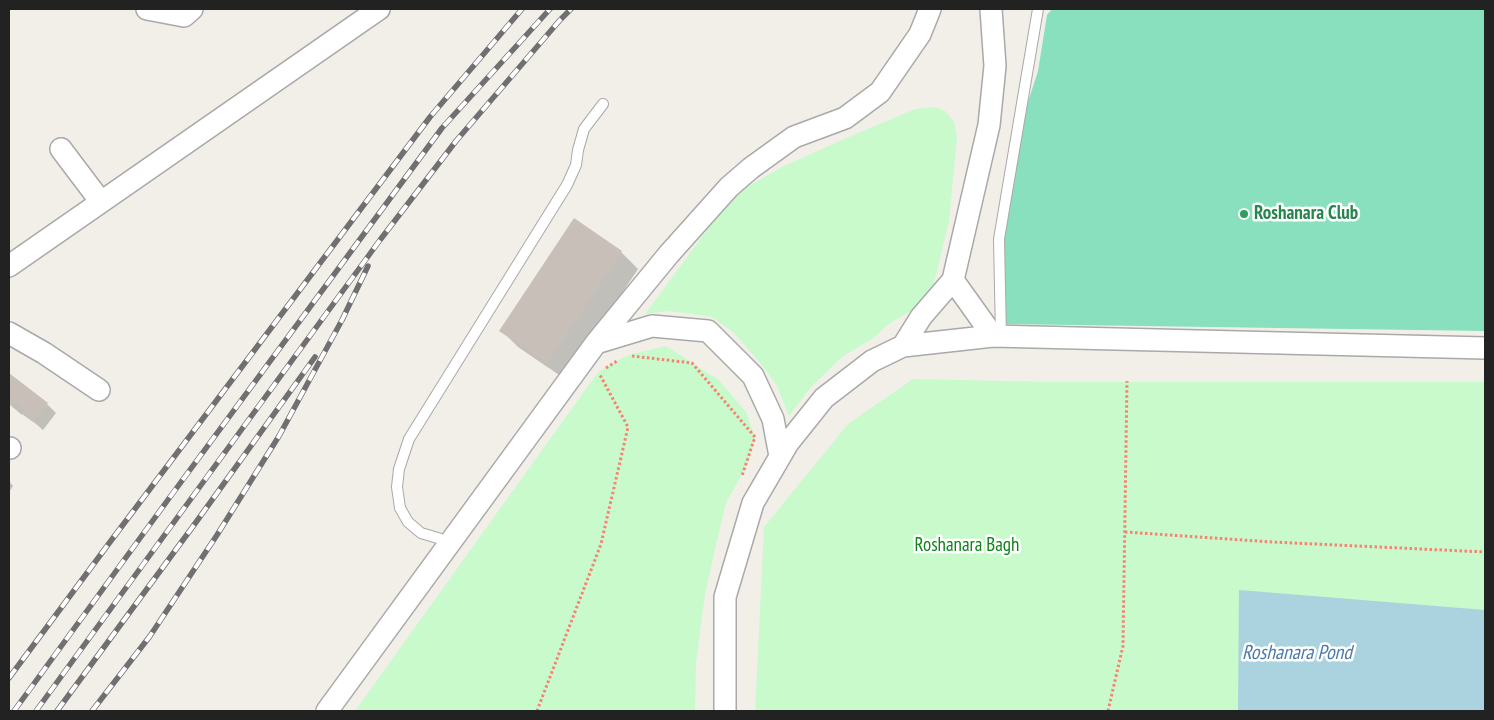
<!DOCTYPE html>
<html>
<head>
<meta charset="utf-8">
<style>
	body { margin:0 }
	#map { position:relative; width:1494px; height:720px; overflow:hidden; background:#f2efe9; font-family:"PT Sans Narrow",sans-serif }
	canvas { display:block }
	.frame { position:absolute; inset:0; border:10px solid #222; pointer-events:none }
</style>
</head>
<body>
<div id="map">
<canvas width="1494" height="720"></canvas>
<div class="frame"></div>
</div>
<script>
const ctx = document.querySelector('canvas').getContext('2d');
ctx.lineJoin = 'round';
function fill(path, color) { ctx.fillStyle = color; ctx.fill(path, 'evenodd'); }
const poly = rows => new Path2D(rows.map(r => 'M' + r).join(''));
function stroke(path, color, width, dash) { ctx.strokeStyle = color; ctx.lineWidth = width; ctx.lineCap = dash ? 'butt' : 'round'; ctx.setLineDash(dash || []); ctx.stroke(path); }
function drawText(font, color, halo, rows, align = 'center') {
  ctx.font = font + ' "PT Sans Narrow",sans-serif'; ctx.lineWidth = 5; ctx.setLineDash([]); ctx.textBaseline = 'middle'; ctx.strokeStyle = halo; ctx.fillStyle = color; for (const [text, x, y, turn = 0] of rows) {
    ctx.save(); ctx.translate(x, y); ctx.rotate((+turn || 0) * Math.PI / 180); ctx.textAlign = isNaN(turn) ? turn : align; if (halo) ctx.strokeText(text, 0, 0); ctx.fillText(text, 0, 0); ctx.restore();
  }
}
fill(poly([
	[935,107,945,111,954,122,957,137,949,221,933,287,924,303,889,324,872,339,843,356,810,388,789,416,777,386,761,364,734,333,712,317,694,314,667,311,645,314,732,196,780,168,835,143,915,109],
	[666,346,719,380,746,412,755,437,748,463,726,503,715,549,705,594,696,663,695,711,355,711,598,372,628,355],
	[913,379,1051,382,1485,382,1485,711,755,711,764,527,848,424]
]), '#c8facc');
fill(poly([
	[1052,9,1485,9,1485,331,1005,324,994,270,1010,158,1038,71,1047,15]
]), '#88e0be');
fill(poly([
	[1239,590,1485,610,1485,711,1238,711]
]), '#aad3df');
fill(poly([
	[621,252,638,269,565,379,518,347,501,330],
	[9,374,47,404,56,413,43,430,23,413,22,415,9,404],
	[9,481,13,486,9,492]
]), '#0003');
fill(poly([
	[574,218,622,251,547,363,499,331],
	[9,373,48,403,33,422,22,414,25,410,16,403,13,407,9,403]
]), '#c7bfb8');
const service = poly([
	[1001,337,999,239,1038,9],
	[451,542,421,533,408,522,400,508,397,487,399,469,409,439,567,185,576,165,578,150,584,129,603,104]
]);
const minor = poly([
	[147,9,184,16,192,9],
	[991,9,995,66,989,125,953,280,993,336],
	[61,149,101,202],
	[9,266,379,9],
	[9,333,44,353,99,390],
	[596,343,652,326,708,331,753,376,773,419,780,456],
	[903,346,993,336,1485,348],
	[9,448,10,448],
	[327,711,596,343,669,254,729,187,751,168,794,137,845,118,880,92,920,34,930,9],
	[725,711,725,597,753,503,788,443,824,398,872,361,903,346,921,317,953,280]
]);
stroke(service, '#a9a9a9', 12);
stroke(minor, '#a9a9a9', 24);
stroke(poly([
	[632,356,692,363,755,437,742,476],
	[606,368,617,361],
	[1125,532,1272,542,1485,552],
	[537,711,601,544,628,427,600,375],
	[1108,711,1123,646,1127,381]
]), '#fa8072', 3, [2.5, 2.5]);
stroke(service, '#fff', 10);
stroke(minor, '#fff', 21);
const rail = poly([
	[9,678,110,542,430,117,522,9],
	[14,711,170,497,442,128,550,9],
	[36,711,380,240,456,141,560,20,571,9],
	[57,711,194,525,315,357],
	[92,711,150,636,217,535,279,436,342,320,368,266]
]);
stroke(rail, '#707070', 5.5);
stroke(rail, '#fff', 4, [11]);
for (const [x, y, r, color] of [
	[1244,214,5,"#2e9e5b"]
]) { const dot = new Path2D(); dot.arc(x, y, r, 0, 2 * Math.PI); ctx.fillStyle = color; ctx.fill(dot); stroke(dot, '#fff', 2); }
drawText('bold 19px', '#27864d', '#fff', [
	["Roshanara Club",1254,214]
], 'left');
drawText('19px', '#0c8416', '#fff', [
	["Roshanara Bagh",967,546]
]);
drawText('italic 20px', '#4a7aab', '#fff', [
	["Roshanara Pond",1297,653]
]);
</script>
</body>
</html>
